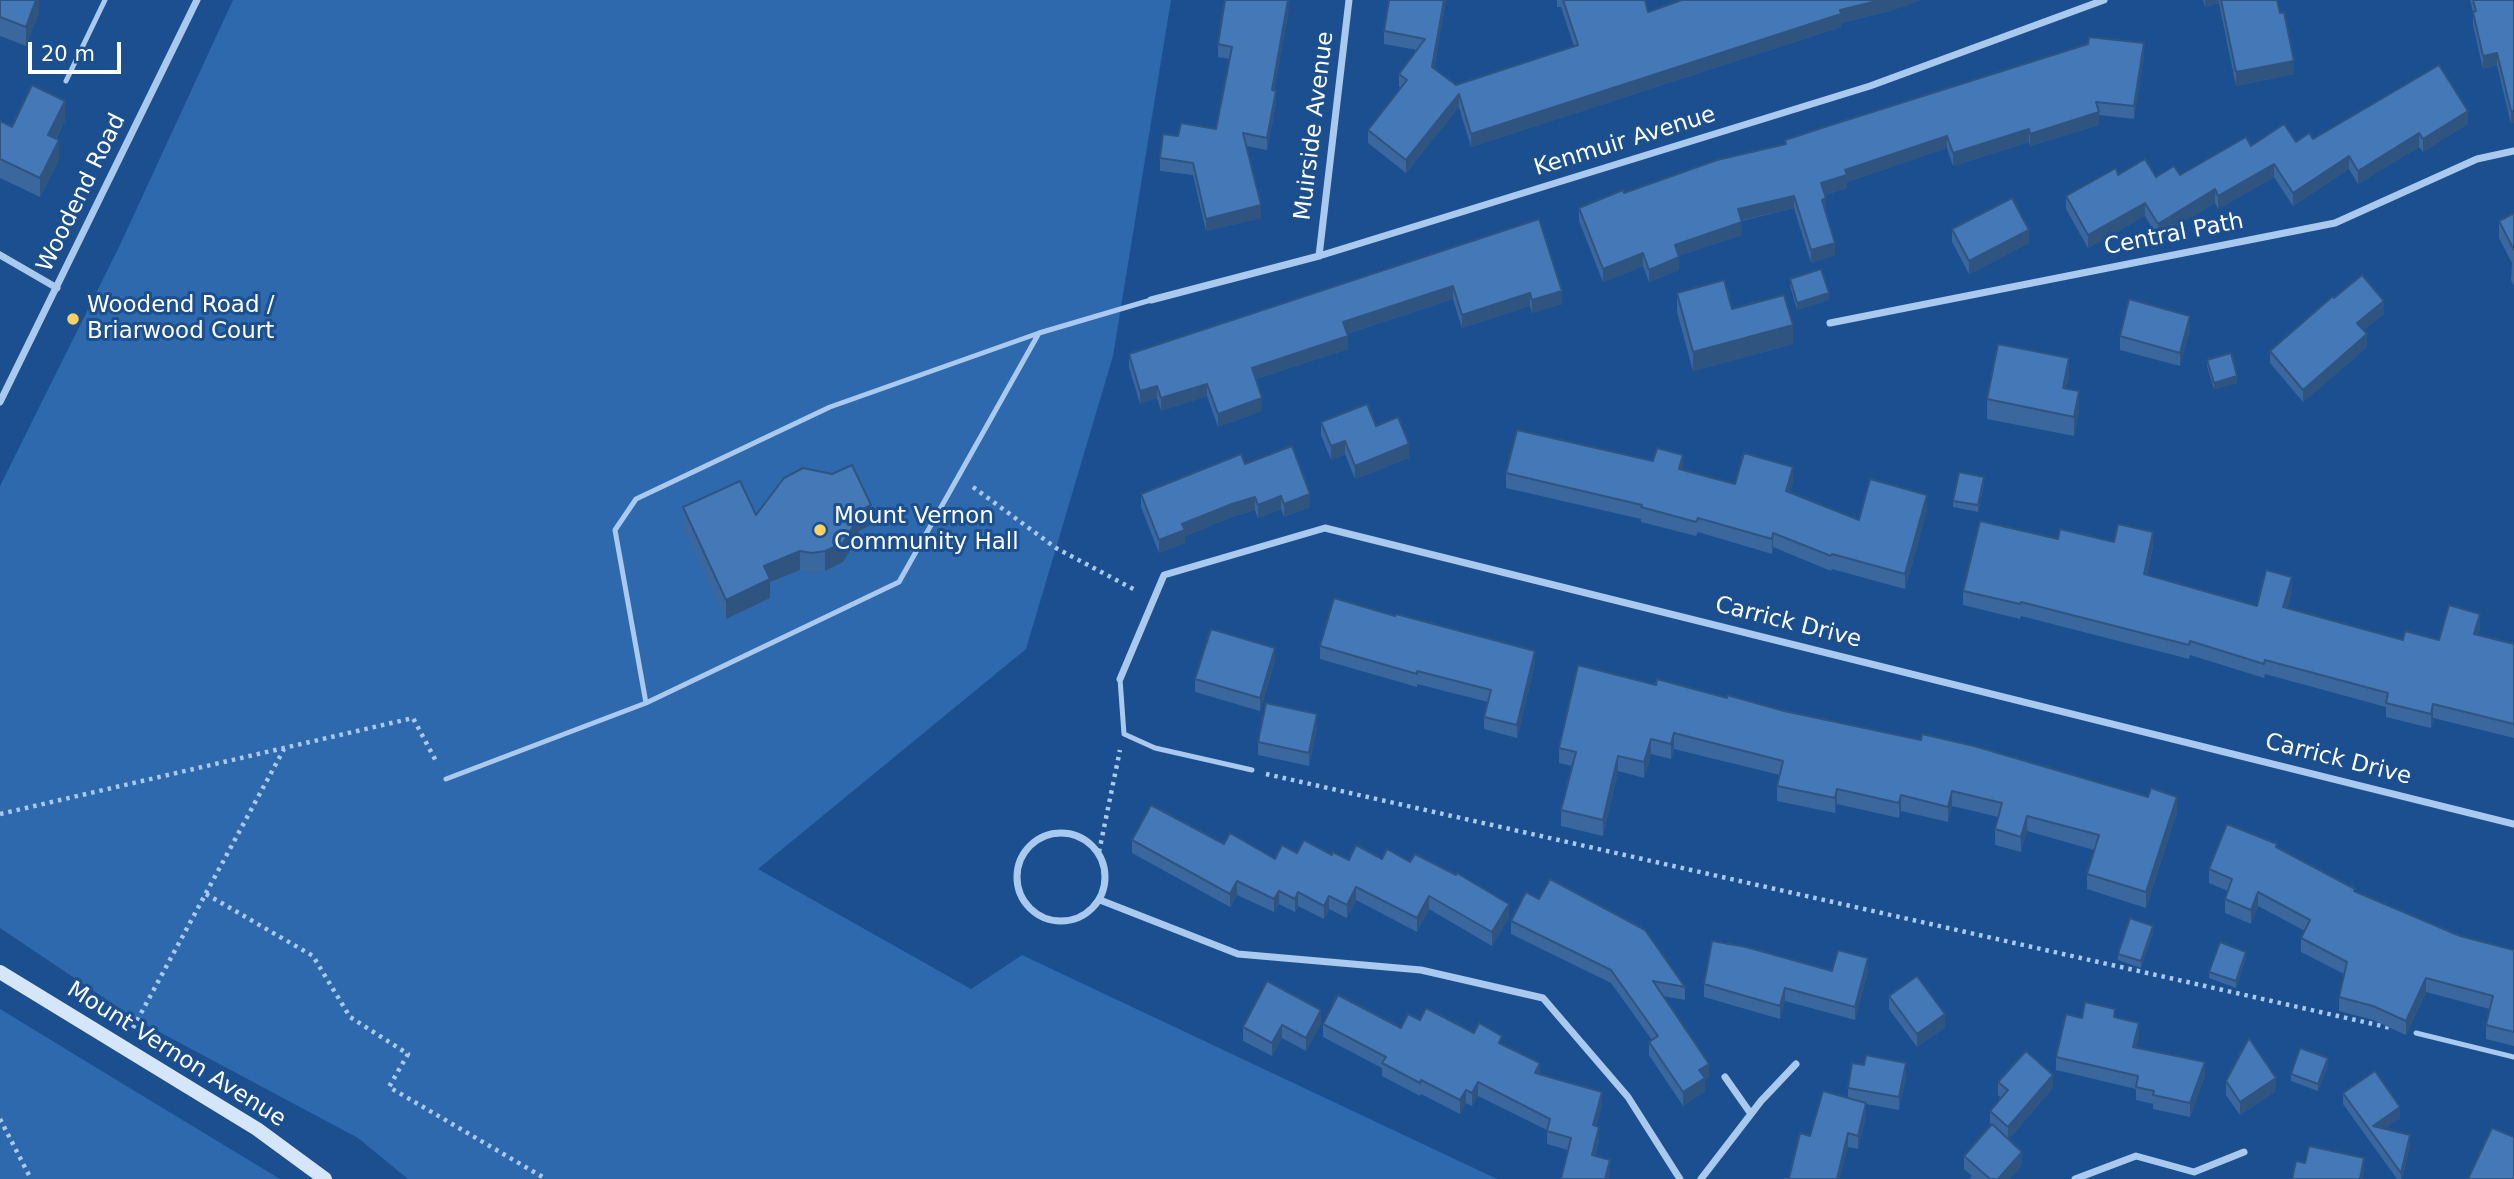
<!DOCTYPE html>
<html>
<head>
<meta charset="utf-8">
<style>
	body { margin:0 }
	#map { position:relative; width:2514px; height:1179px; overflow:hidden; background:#1b4f8f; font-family:"DejaVu Sans",sans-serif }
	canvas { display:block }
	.scale { position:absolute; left:28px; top:42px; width:93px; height:32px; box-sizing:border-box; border:4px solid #fff; border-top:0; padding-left:9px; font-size:21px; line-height:24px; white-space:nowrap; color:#fff; -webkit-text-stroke:5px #1b4f8f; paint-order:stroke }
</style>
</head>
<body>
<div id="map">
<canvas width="2514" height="1179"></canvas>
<div class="scale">20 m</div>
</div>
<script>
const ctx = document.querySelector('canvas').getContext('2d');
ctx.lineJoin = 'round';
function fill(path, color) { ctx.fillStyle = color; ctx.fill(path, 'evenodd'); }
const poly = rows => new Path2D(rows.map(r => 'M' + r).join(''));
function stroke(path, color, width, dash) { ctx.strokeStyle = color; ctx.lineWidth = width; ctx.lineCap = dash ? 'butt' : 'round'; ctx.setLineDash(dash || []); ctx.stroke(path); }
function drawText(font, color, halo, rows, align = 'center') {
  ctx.font = font + ' "DejaVu Sans",sans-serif'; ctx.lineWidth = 6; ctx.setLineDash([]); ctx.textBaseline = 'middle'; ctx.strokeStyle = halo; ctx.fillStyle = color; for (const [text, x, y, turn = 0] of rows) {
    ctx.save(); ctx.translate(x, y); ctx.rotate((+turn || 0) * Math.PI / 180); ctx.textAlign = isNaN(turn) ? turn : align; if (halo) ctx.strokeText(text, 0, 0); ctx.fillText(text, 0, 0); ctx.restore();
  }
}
fill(poly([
	[233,0,1171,0,1113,356,1026,649,758,869,971,989,1022,955,1497,1179,408,1179,358,1138,137,1020,0,928,0,486,119,247],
	[0,1009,133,1090,280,1179,0,1179]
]), '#2e69ad');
stroke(poly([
	[973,487,1056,548,1137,591],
	[1266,774,2391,1028],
	[0,814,413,718,437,763],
	[1099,852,1120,750],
	[206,894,313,956,350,1017,408,1054,389,1087,546,1179],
	[133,1028,284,749],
	[0,1119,31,1179]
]), '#a9c9ee', 4.5, [3.5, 5]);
stroke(poly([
	[66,81,105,0],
	[1120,679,1124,734,1155,748,1252,770],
	[646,703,615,530,636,499,830,407,1039,333],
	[446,779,646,703,899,582,1039,333,1151,300],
	[2416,1033,2514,1057]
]), '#a9c9ee', 5);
stroke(poly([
	[0,255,57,288],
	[1319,256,1349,0],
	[1151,300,1319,256,1870,86,2104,0],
	[1830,323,2335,223,2477,159,2514,151],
	[0,402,197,0],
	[1120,679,1164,575,1325,528,2514,824],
	'1017 877a44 44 0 1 1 88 0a44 44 0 1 1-88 0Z',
	[1100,900,1238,954,1421,970,1543,998,1628,1097,1680,1179],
	[1725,1077,1751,1114],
	[1701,1179,1761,1101,1796,1064],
	[2075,1179,2136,1156,2194,1172,2244,1152]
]), '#a9c9ee', 7);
stroke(poly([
	[0,972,257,1129,325,1179]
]), '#d6e6fa', 14);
fill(poly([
	[0,0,39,0,39,12,26,46,0,36],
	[1389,0,1446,0,1434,69,1456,85,1574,46,1561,7,1557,7,1557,0,1645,0,1648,12,1894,10,1841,23,1841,27,1471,147,1459,107,1406,173,1368,143,1368,130,1401,88,1399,87,1399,74,1417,50,1384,44,1384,31],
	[2203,0,2277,0,2294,74,2236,86,2219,3,2205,7],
	[2470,0,2514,0,2511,124,2497,65,2483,69,2473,25,2473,12],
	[1288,15,1274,90,1276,103,1267,150,1246,146,1261,218,1206,231,1193,175,1160,171,1160,158,1178,136,1216,129,1230,59,1218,57,1218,44],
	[2144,56,2134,119,2099,115,2099,125,2030,146,2029,142,1953,166,1947,148,1847,182,1847,188,1825,195,1826,211,1835,255,1811,263,1794,208,1742,221,1742,235,1678,256,1679,270,1649,282,1643,266,1603,282,1579,221,1579,208,1624,193,1785,144,1785,140],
	[65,120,56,139,59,159,40,197,0,178,0,121,12,127],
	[2468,124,2423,152,2419,147,2358,184,2349,169,2293,206,2274,177,2218,209,2215,203,2158,237,2145,216,2088,248,2066,209,2066,196,2118,175,2156,177,2180,175,2251,146],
	[2514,213,2514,286,2511,280,2512,263,2499,238,2499,221],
	[1539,219,1562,304,1532,313,1530,306,1462,328,1453,299,1347,334,1348,349,1256,379,1262,411,1218,427,1207,396,1161,411,1157,398,1140,404,1129,367,1129,354],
	[1952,229,2029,243,1969,274,1952,242],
	[1790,279,1829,300,1797,310,1790,286],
	[1677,293,1732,309,1793,344,1693,371,1677,312],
	[2334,298,2384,314,2363,330,2367,347,2303,402,2270,363,2270,351],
	[2190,330,2180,366,2120,350,2120,336],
	[2207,360,2237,383,2214,389,2207,366],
	[2069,377,2066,388,2079,410,2074,436,1987,419,1987,399],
	[1321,422,1376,426,1409,458,1355,479,1345,454,1331,460,1321,435],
	[1245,464,1310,507,1284,517,1281,509,1258,518,1255,510,1232,517,1185,536,1185,543,1159,553,1141,507,1141,494],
	[1682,470,1735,484,1793,482,1790,492,1859,520,1927,510,1905,589,1832,569,1831,571,1773,547,1772,554,1698,532,1696,536,1641,522,1641,519,1506,488,1506,473],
	[1984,484,1978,512,1953,507,1953,501],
	[683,507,756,515,871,525,859,531,857,540,843,562,825,571,812,572,800,570,770,582,770,598,726,619,683,526],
	[2058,539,2114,542,2153,546,2147,575,2257,606,2292,591,2287,608,2403,640,2439,640,2480,628,2478,635,2514,643,2514,738,2433,718,2431,728,2386,717,2386,707,2265,674,2264,678,2190,655,2189,659,2021,616,2020,619,1963,605,1963,591],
	[1320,646,1535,663,1517,738,1484,729,1484,717,1488,702,1417,684,1417,687,1320,659],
	[1275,661,1260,711,1195,692,1195,679],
	[1656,685,1727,698,1784,711,2177,812,2146,908,2087,889,2087,874,2094,850,2027,831,2021,852,1995,845,1995,829,1998,817,1952,806,1948,822,1901,811,1899,818,1837,804,1835,813,1777,801,1777,786,1780,775,1674,749,1671,759,1651,754,1644,778,1618,771,1603,836,1561,826,1561,810,1572,766,1559,763,1559,748],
	[1317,728,1309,766,1258,755,1258,742],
	[1132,840,1224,844,1275,859,1297,853,1332,855,1349,860,1382,859,1509,917,1492,946,1429,909,1417,932,1356,900,1347,918,1329,909,1324,919,1298,906,1295,912,1279,904,1274,912,1237,895,1230,907,1132,853],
	[2277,848,2355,892,2460,936,2514,950,2514,1046,2486,1039,2486,1025,2490,1009,2426,992,2406,1035,2373,1020,2339,1011,2339,997,2344,974,2301,952,2301,938,2305,931,2258,906,2251,924,2225,913,2225,899,2228,891,2209,883,2209,869],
	[1511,921,1685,987,1685,1000,1663,996,1709,1077,1705,1080,1705,1091,1683,1106,1649,1055,1649,1042,1652,1040,1611,983,1511,934],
	[2153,932,2141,968,2118,960,2118,954],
	[2246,958,2236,988,2209,978,2209,972],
	[1832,971,1868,971,1855,1020,1785,1001,1780,1019,1704,997,1704,984],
	[1889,996,1945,1027,1917,1047,1889,1009],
	[2115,1017,2139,1036,2136,1048,2205,1075,2190,1117,2153,1109,2153,1104,2136,1100,2136,1089,2056,1070,2056,1057,2082,1018],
	[1420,1020,1474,1033,1502,1045,1540,1075,1602,1105,1596,1126,1599,1140,1595,1156,1610,1173,1568,1150,1547,1144,1547,1130,1478,1096,1472,1106,1466,1103,1460,1114,1421,1094,1420,1096,1382,1076,1382,1068,1323,1037,1323,1024,1401,1028],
	[1321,1023,1306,1051,1282,1038,1272,1056,1243,1041,1243,1027],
	[2328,1065,2318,1091,2291,1081,2291,1074],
	[1906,1076,1899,1110,1866,1104,1866,1116,1858,1149,1848,1147,1789,1178,1810,1136,1848,1098,1848,1088],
	[2226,1081,2276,1091,2240,1115,2226,1095],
	[1998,1082,2053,1088,2008,1140,2022,1165,2010,1179,1969,1179,1972,1176,1964,1169,1964,1156,1991,1125,1990,1124,1990,1111,2001,1098,1998,1095],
	[2343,1093,2400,1118,2384,1129,2410,1146,2402,1179,2397,1179,2343,1104]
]), '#3a679d');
fill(poly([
	[36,0,39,0,39,12,26,46,26,27],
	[1288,0,1290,0,1288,15,1272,102,1272,90],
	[1444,0,1446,0,1432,80,1432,67],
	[1881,0,1922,0,1894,10,1841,23,1841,27,1471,147,1471,134,1840,10],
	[2205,0,2219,0,2219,3,2205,7],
	[2144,43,2144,56,2134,119,2134,106],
	[2497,53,2497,65,2483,69,2483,56],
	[2294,61,2294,74,2236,86,2236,72],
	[1276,91,1276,103,1267,150,1267,138],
	[1459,94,1459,107,1406,173,1406,160],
	[65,101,65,120,48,154,48,135],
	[2468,111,2468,124,2423,152,2423,139],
	[2511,111,2514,111,2514,123,2511,124],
	[2099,112,2099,125,2030,146,2030,134],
	[2029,129,2029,142,1953,166,1953,153],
	[2419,133,2419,147,2358,184,2358,171],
	[1947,136,1947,148,1847,182,1847,188,1821,196,1821,183,1845,170],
	[59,140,59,159,40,197,40,178],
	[2349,156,2349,169,2293,206,2293,193],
	[2274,164,2274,177,2218,209,2218,196],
	[2215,189,2215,203,2158,237,2158,224],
	[1794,196,1794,208,1738,221,1738,209],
	[1826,198,1826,211,1822,200],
	[2145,203,2145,216,2088,248,2088,235],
	[1261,205,1261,218,1206,231,1206,219],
	[1742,222,1742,235,1675,257,1675,245],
	[2029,230,2029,243,1969,274,1969,261],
	[1835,243,1835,255,1811,263,1811,250],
	[1643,253,1643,266,1603,282,1603,269],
	[1679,257,1679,270,1649,282,1649,270],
	[1453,286,1453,299,1343,335,1343,322],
	[1562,291,1562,304,1532,313,1532,300],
	[1530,293,1530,306,1462,328,1462,315],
	[1829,293,1829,300,1797,310,1797,303],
	[2384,301,2384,314,2357,335,2357,323],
	[2190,316,2190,330,2180,366,2180,353],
	[1793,325,1793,344,1693,371,1693,352],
	[2367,334,2367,347,2303,402,2303,390],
	[1348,336,1348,349,1252,380,1252,368],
	[2069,358,2069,377,2063,407,2063,388],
	[2237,376,2237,383,2214,389,2214,383],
	[1207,384,1207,396,1161,411,1161,398],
	[1157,386,1157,398,1140,404,1140,391],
	[2079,391,2079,410,2074,436,2074,417],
	[1262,398,1262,411,1218,427,1218,414],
	[1345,441,1345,454,1331,460,1331,446],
	[1409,444,1409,458,1355,479,1355,466],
	[1683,455,1683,470,1679,484,1679,469],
	[1793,467,1793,482,1786,505,1786,491],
	[1984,477,1984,484,1978,512,1978,505],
	[1310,494,1310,507,1284,517,1284,504],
	[1927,495,1927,510,1905,589,1905,574],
	[1281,496,1281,509,1258,518,1258,505],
	[1255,497,1255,510,1232,517,1185,536,1185,543,1159,553,1159,540,1182,524,1232,504],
	[871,505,871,525,859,531,857,540,843,562,825,571,825,551,859,511],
	[2153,532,2153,546,2144,588,2144,574],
	[1773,533,1773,547,1772,554,1772,539],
	[800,551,800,570,770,582,770,598,726,619,726,600,764,566],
	[2292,577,2292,591,2283,622,2283,607],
	[2480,614,2480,628,2474,648,2474,634],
	[1275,648,1275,661,1260,711,1260,698],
	[1535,651,1535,663,1517,738,1517,725],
	[2433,704,2433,718,2431,728,2431,714],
	[1317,714,1317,728,1309,766,1309,753],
	[1674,733,1674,749,1671,759,1671,744],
	[1651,739,1651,754,1644,778,1644,762],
	[1618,756,1618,771,1603,836,1603,820],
	[1837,789,1837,804,1835,813,1835,798],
	[1952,791,1952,806,1948,822,1948,807],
	[1901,795,1901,811,1899,818,1899,803],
	[2177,797,2177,812,2146,908,2146,892],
	[2027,816,2027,831,2021,852,2021,837],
	[1237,881,1237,895,1230,907,1230,894],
	[1356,887,1356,900,1347,918,1347,905],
	[1279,891,1279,904,1274,912,1274,899],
	[1298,892,1298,906,1295,912,1295,899],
	[2258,892,2258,906,2251,924,2251,910],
	[1329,896,1329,909,1324,919,1324,906],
	[1429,896,1429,909,1417,932,1417,918],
	[1509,904,1509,917,1492,946,1492,932],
	[2153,926,2153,932,2141,968,2141,961],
	[2246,952,2246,958,2236,988,2236,981],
	[1868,958,1868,971,1855,1020,1855,1007],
	[2426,978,2426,992,2406,1035,2406,1021],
	[1785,988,1785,1001,1780,1019,1780,1006],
	[1321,1010,1321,1023,1306,1051,1306,1038],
	[1945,1014,1945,1027,1917,1047,1917,1034],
	[2139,1023,2139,1036,2133,1061,2133,1047],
	[1282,1025,1282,1038,1272,1056,1272,1043],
	[2328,1058,2328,1065,2318,1091,2318,1084],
	[2205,1062,2205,1075,2190,1117,2190,1103],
	[1540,1063,1540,1077,1535,1073],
	[1906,1063,1906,1076,1899,1110,1899,1097],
	[1709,1064,1709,1077,1705,1080,1705,1091,1683,1106,1683,1092,1699,1070],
	[2053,1075,2053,1088,2008,1140,2008,1127],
	[2276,1078,2276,1091,2240,1115,2240,1102],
	[1478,1082,1478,1096,1472,1106,1472,1093],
	[1466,1090,1466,1103,1460,1114,1460,1100],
	[1602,1092,1602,1105,1593,1138,1593,1125],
	[1866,1103,1866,1116,1858,1149,1858,1136],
	[2400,1107,2400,1118,2374,1136,2373,1126],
	[1599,1127,1599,1140,1592,1168,1592,1155],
	[1848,1133,1848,1147,1840,1179,1837,1179],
	[2410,1135,2410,1146,2402,1179,2401,1179,2401,1173],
	[2022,1152,2022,1165,2010,1179,1998,1179],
	[2364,1158,2364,1171,2363,1179,2360,1179],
	[1610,1160,1610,1173,1609,1179,1605,1179]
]), '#305480');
const building = poly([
	[0,0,36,0,26,27,0,17,0,0],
	[1225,0,1288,0,1272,90,1276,91,1267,138,1243,133,1261,205,1206,219,1193,163,1160,158,1163,134,1178,136,1181,123,1216,129,1232,47,1218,44,1225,0],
	[1389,0,1444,0,1432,67,1456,85,1578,45,1563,0,1645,0,1648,12,1682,0,1881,0,1840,10,1841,14,1471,134,1459,94,1406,160,1368,130,1407,80,1399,74,1425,39,1384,31,1389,0],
	[2221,0,2277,0,2280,13,2284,12,2294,61,2236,72,2221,0],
	[2473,0,2514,0,2514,111,2511,111,2497,53,2483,56,2473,12,2476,11,2473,0],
	[2089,37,2144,43,2134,106,2096,102,2099,112,2030,134,2029,129,1953,153,1947,136,1845,170,1847,175,1821,183,1826,198,1822,200,1835,243,1811,250,1794,196,1738,209,1742,222,1675,245,1679,257,1649,270,1643,253,1603,269,1579,208,1623,190,1624,193,1717,160,1786,144,1785,140,1831,125,2088,44,2089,37],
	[2439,65,2468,111,2423,139,2419,133,2358,171,2349,156,2293,193,2274,164,2218,196,2215,189,2158,224,2145,203,2088,235,2066,196,2116,168,2118,175,2145,159,2156,177,2174,166,2180,175,2246,137,2251,146,2284,124,2296,142,2309,133,2313,139,2439,65],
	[32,85,65,101,48,135,59,140,40,178,0,159,0,121,12,127,32,85],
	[2012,198,2029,230,1969,261,1952,229,2012,198],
	[2514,213,2514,250,2499,221,2514,213],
	[1539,219,1562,291,1532,300,1530,293,1462,315,1453,286,1343,322,1348,336,1252,368,1262,398,1218,414,1207,384,1161,398,1157,386,1140,391,1129,354,1539,219],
	[1821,269,1829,293,1797,303,1790,279,1821,269],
	[2362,275,2384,301,2357,323,2367,334,2303,390,2270,351,2333,296,2334,298,2362,275],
	[1724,280,1732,309,1784,295,1793,325,1693,352,1677,293,1724,280],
	[2129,299,2190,316,2180,353,2120,336,2129,299],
	[1998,344,2069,358,2063,388,2079,391,2074,417,1987,399,1998,344],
	[2231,353,2237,376,2214,383,2207,360,2231,353],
	[1367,404,1376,426,1398,417,1409,444,1355,466,1345,441,1331,446,1321,422,1367,404],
	[1517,430,1653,461,1657,448,1683,455,1679,469,1735,484,1744,453,1793,467,1786,491,1859,520,1870,479,1927,495,1905,574,1832,554,1831,556,1773,533,1772,539,1698,518,1696,522,1641,507,1642,505,1506,473,1517,430],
	[1292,446,1310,494,1284,504,1281,496,1258,505,1255,497,1232,504,1182,524,1185,530,1159,540,1141,494,1241,454,1245,464,1292,446],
	[852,465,871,505,859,511,857,520,843,543,825,551,812,553,800,551,764,566,770,579,726,600,683,507,740,481,756,515,784,478,803,468,832,474,852,465],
	[1959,472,1984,477,1978,505,1953,501,1959,472],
	[1980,521,2058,539,2060,529,2114,542,2118,524,2153,532,2144,574,2257,606,2266,570,2292,577,2283,607,2403,640,2405,631,2439,640,2449,605,2480,614,2474,634,2514,644,2514,724,2433,704,2431,714,2386,703,2388,693,2265,660,2264,664,2190,641,2189,645,2021,602,2020,604,1963,591,1980,521],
	[1334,598,1395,616,1396,614,1535,651,1517,725,1484,717,1491,690,1417,671,1417,674,1320,646,1334,598],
	[1211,629,1275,648,1260,698,1195,679,1211,629],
	[1578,665,1656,685,1657,679,1727,698,1727,695,1784,711,1921,740,1922,734,1974,746,2148,797,2151,788,2177,797,2146,892,2087,874,2099,835,2027,816,2021,837,1995,829,2002,803,1952,791,1948,807,1901,795,1899,803,1837,789,1835,798,1777,786,1783,761,1674,733,1671,744,1651,739,1644,762,1618,756,1603,820,1561,810,1576,752,1559,748,1578,665],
	[1266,703,1317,714,1309,753,1258,742,1266,703],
	[1151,805,1224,844,1230,833,1275,859,1282,845,1297,853,1304,840,1332,855,1333,852,1349,860,1356,845,1382,859,1387,849,1410,862,1415,854,1456,875,1457,873,1509,904,1492,932,1429,896,1417,918,1356,887,1347,905,1329,896,1324,906,1298,892,1295,899,1279,891,1274,899,1237,881,1230,894,1132,840,1151,805],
	[2227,824,2277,844,2276,847,2355,889,2354,891,2460,936,2514,950,2514,1032,2486,1025,2493,996,2426,978,2406,1021,2373,1006,2339,997,2347,962,2301,938,2310,920,2258,892,2251,910,2225,899,2232,879,2209,869,2227,824],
	[1550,879,1645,930,1685,987,1653,981,1709,1064,1699,1070,1705,1078,1683,1092,1649,1042,1658,1036,1611,970,1511,921,1526,892,1539,899,1550,879],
	[2130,918,2153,926,2141,961,2118,954,2130,918],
	[1712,941,1746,947,1832,971,1838,950,1868,958,1855,1007,1785,988,1780,1006,1704,984,1712,941],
	[2220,942,2246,952,2236,981,2209,972,2220,942],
	[1917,976,1945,1014,1917,1034,1889,996,1917,976],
	[1267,981,1321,1010,1306,1038,1282,1025,1272,1043,1243,1027,1267,981],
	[1338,995,1401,1028,1408,1014,1420,1020,1426,1008,1474,1033,1479,1023,1502,1036,1499,1043,1540,1063,1535,1073,1602,1092,1593,1125,1599,1127,1592,1155,1610,1160,1605,1179,1561,1179,1571,1138,1547,1131,1550,1119,1478,1082,1472,1093,1466,1090,1460,1100,1421,1080,1420,1083,1382,1063,1386,1057,1323,1024,1338,995],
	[2085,1002,2115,1009,2114,1017,2139,1023,2133,1047,2205,1062,2190,1103,2153,1095,2154,1091,2136,1087,2138,1076,2056,1057,2066,1014,2082,1018,2085,1002],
	[2249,1038,2276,1078,2240,1102,2226,1081,2249,1038],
	[2300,1048,2328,1058,2318,1084,2291,1074,2300,1048],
	[2026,1051,2053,1075,2008,1127,1990,1111,2008,1090,1998,1082,2026,1051],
	[1866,1055,1906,1063,1899,1097,1848,1088,1852,1063,1864,1065,1866,1055],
	[2375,1071,2400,1107,2373,1126,2410,1135,2401,1173,2343,1093,2375,1071],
	[1823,1091,1866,1103,1858,1136,1848,1133,1837,1179,1785,1179,1785,1178,1789,1178,1800,1133,1810,1136,1823,1091],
	[1992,1124,2022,1152,1998,1179,1990,1179,1964,1156,1992,1124],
	[2492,1128,2514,1137,2514,1179,2468,1179,2492,1128],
	[2309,1146,2364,1158,2360,1179,2292,1179,2296,1161,2305,1163,2309,1146]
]);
fill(building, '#4478b7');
stroke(building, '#305480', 2);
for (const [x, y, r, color] of [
	[73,319,7,"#ffd166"],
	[820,530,7,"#ffd166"]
]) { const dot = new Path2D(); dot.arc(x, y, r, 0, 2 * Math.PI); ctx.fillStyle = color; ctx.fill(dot); stroke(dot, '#1b4f8f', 2.5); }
drawText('23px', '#fff', '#1b4f8f', [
	["Muirside Avenue",1315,126,-83],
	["Kenmuir Avenue",1625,142,-17],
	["Woodend Road",82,193,-64],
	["Central Path",2174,235,-11],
	["Carrick Drive",1788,623,14],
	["Carrick Drive",2338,760,14],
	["Mount Vernon Avenue",176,1055,32]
]);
drawText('23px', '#fff', '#1b4f8f', [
	["Woodend Road /",87,306],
	["Briarwood Court",87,332],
	["Mount Vernon",834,517],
	["Community Hall",834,543]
], 'left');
</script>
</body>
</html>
